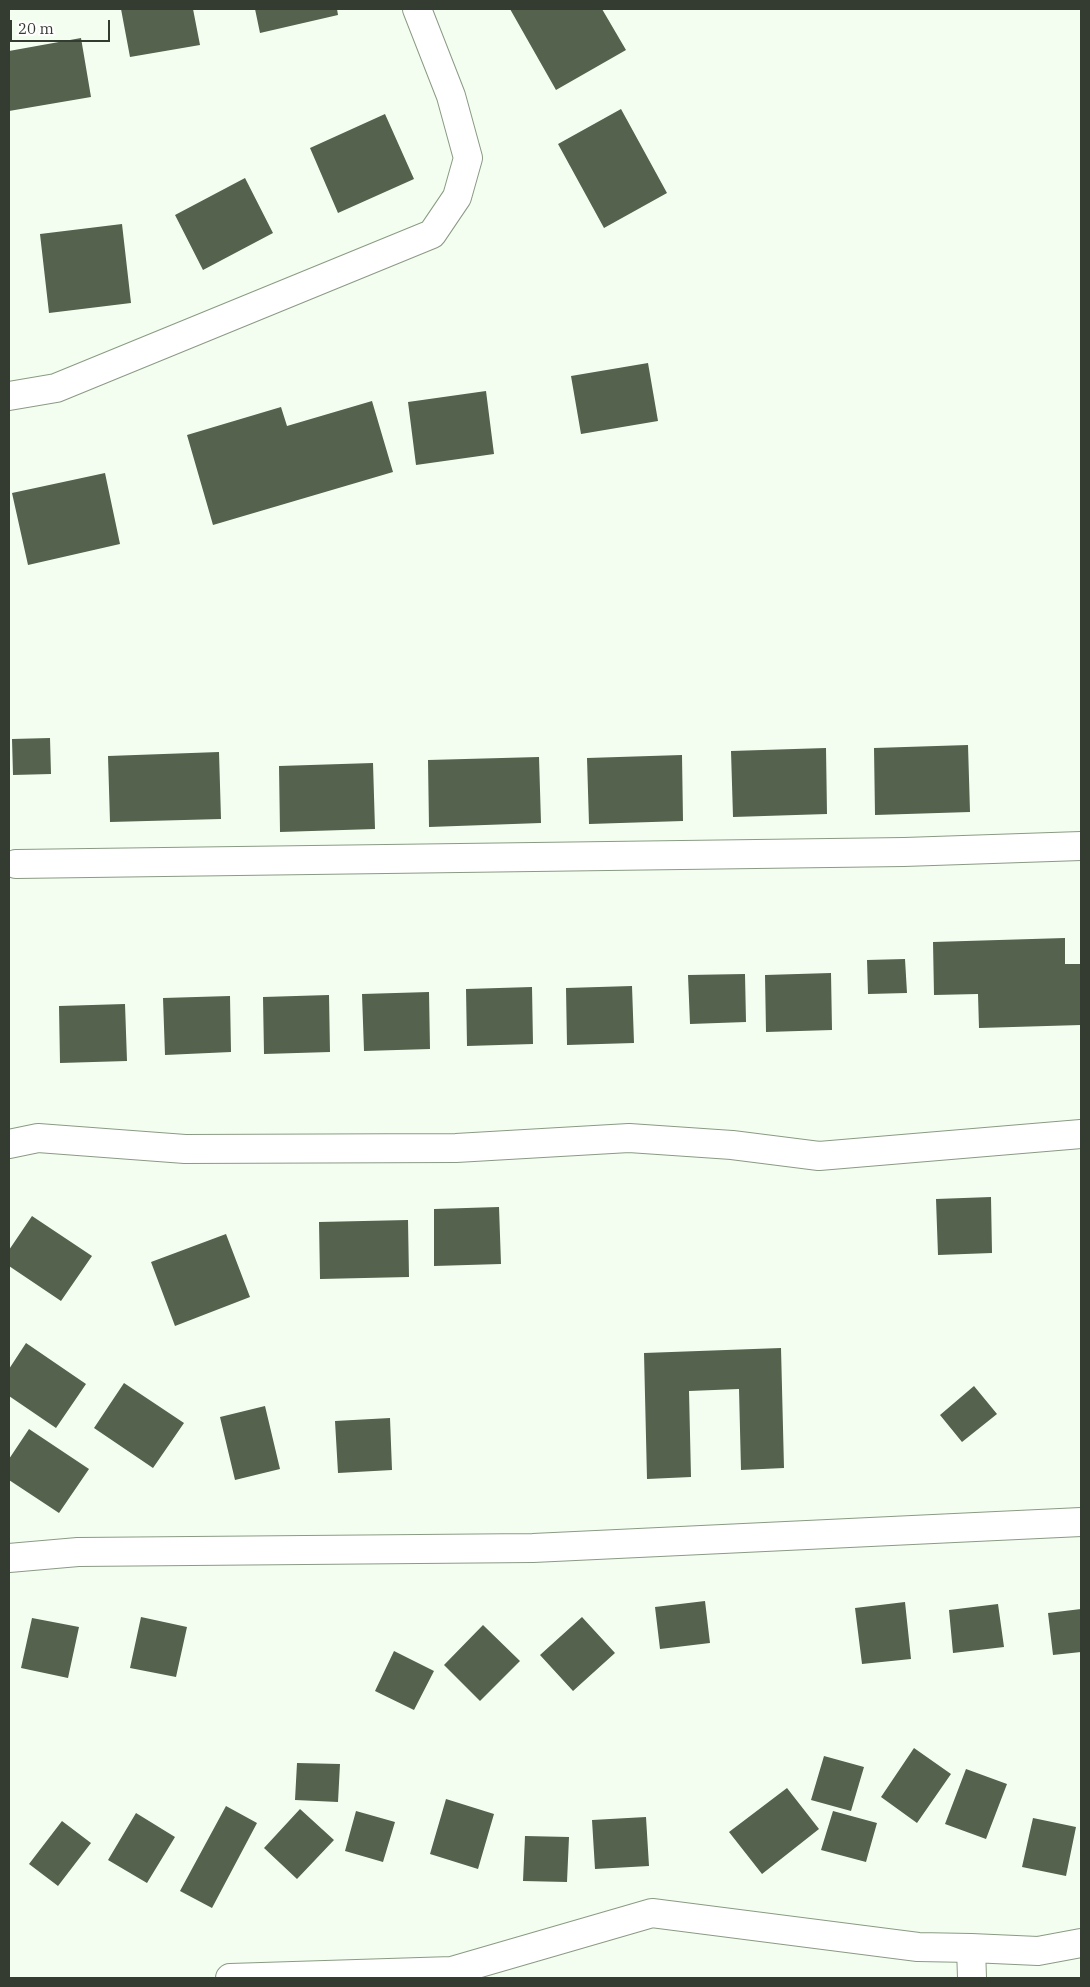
<!DOCTYPE html>
<html>
<head>
<meta charset="utf-8">
<style>
	body { margin:0 }
	#map { position:relative; width:1090px; height:1987px; overflow:hidden; background:#f4fef0; font-family:"IBM Plex Serif",serif }
	canvas { display:block }
	.frame { position:absolute; inset:0; border:10px solid #343b31; pointer-events:none }
	.scale { position:absolute; left:10px; top:20px; width:100px; height:22px; box-sizing:border-box; border:2px solid #343b31; border-top:0; padding-left:6px; font-size:15px; line-height:18px; white-space:nowrap; color:#343b31; -webkit-text-stroke:4px #fff; paint-order:stroke }
</style>
</head>
<body>
<div id="map">
<canvas width="1090" height="1987"></canvas>
<div class="frame"></div>
<div class="scale">20 m</div>
</div>
<script>
const ctx = document.querySelector('canvas').getContext('2d');
ctx.lineJoin = 'round';
function fill(path, color) { ctx.fillStyle = color; ctx.fill(path, 'evenodd'); }
const poly = rows => new Path2D(rows.map(r => 'M' + r).join(''));
function stroke(path, color, width, dash) { ctx.strokeStyle = color; ctx.lineWidth = width; ctx.lineCap = dash ? 'butt' : 'round'; ctx.setLineDash(dash || []); ctx.stroke(path); }
fill(poly([
	[121,9,193,9,200,45,130,57],
	[255,9,337,9,338,15,260,33],
	[510,9,602,9,626,50,556,90],
	[81,38,91,97,9,111,9,51],
	[621,109,667,193,604,228,558,144],
	[385,114,414,179,338,213,310,148],
	[245,178,273,233,203,270,175,215],
	[122,224,131,303,49,313,40,234],
	[648,363,658,421,581,434,571,376],
	[486,391,494,454,416,465,408,402],
	[372,401,393,472,213,525,187,435,281,407,287,426],
	[105,473,120,544,28,565,12,493],
	[50,738,51,774,13,775,12,739],
	[968,745,970,812,875,815,874,748],
	[826,748,827,814,733,817,731,751],
	[219,752,221,819,110,822,108,756],
	[682,755,683,821,589,824,587,758],
	[539,757,541,823,429,827,428,760],
	[373,763,375,829,280,832,279,766],
	[1065,938,1065,964,1081,964,1081,1025,979,1028,978,994,934,995,933,942],
	[905,959,907,993,868,994,867,960],
	[831,973,832,1030,766,1032,765,975],
	[745,974,746,1022,690,1024,688,975],
	[632,986,634,1043,567,1045,566,988],
	[532,987,533,1044,467,1046,466,989],
	[429,992,430,1049,364,1051,362,994],
	[329,995,330,1052,264,1054,263,997],
	[230,996,231,1052,165,1055,163,998],
	[125,1004,127,1061,60,1063,59,1006],
	[991,1197,992,1253,938,1255,936,1199],
	[499,1207,501,1264,434,1266,434,1209],
	[32,1216,92,1256,61,1301,9,1266,9,1250],
	[408,1220,409,1277,320,1279,319,1222],
	[226,1234,250,1297,175,1326,151,1262],
	[26,1343,86,1384,56,1428,9,1396,9,1369],
	[781,1348,784,1468,741,1470,739,1389,689,1391,691,1477,647,1479,644,1353],
	[124,1383,184,1423,153,1468,94,1428],
	[974,1386,997,1414,962,1442,940,1415],
	[265,1406,280,1469,235,1480,220,1417],
	[390,1418,392,1470,338,1473,335,1421],
	[29,1429,89,1469,59,1513,9,1480,9,1459],
	[705,1601,710,1643,660,1649,655,1607],
	[905,1602,911,1659,862,1664,855,1608],
	[998,1604,1004,1647,953,1653,949,1610],
	[1081,1609,1081,1652,1053,1655,1048,1613],
	[141,1617,187,1627,176,1677,130,1668],
	[582,1617,615,1653,573,1691,540,1655],
	[32,1618,79,1627,68,1678,21,1668],
	[483,1625,520,1661,480,1701,444,1665],
	[394,1651,434,1671,414,1710,375,1691],
	[914,1748,951,1774,917,1823,881,1797],
	[824,1756,864,1767,851,1811,811,1800],
	[297,1763,340,1764,338,1802,295,1800],
	[966,1769,1007,1784,986,1839,945,1824],
	[787,1788,819,1829,762,1874,729,1832],
	[446,1799,494,1814,478,1869,430,1854],
	[226,1806,257,1823,212,1908,180,1891],
	[300,1809,334,1840,297,1879,264,1848],
	[356,1811,395,1822,383,1862,345,1851],
	[833,1811,877,1823,866,1862,821,1850],
	[136,1813,175,1837,147,1883,108,1860],
	[646,1817,649,1866,595,1869,592,1820],
	[1033,1818,1076,1827,1066,1876,1022,1867],
	[62,1821,91,1843,58,1886,29,1864],
	[525,1836,569,1837,567,1882,523,1881]
]), '#54624e');
const minor = poly([
	[9,396,56,388,432,234,457,197,468,158,451,96,417,9],
	[16,864,904,852,1081,846],
	[9,1144,38,1138,185,1149,456,1148,629,1138,732,1145,819,1156,1081,1134],
	[9,1558,78,1552,533,1548,1081,1522],
	[971,1948,1038,1951,1081,1943],
	[230,1978,452,1971,652,1913,918,1947,971,1948,972,1978]
]);
stroke(minor, '#8a9a84', 30);
stroke(minor, '#fff', 28);
</script>
</body>
</html>
